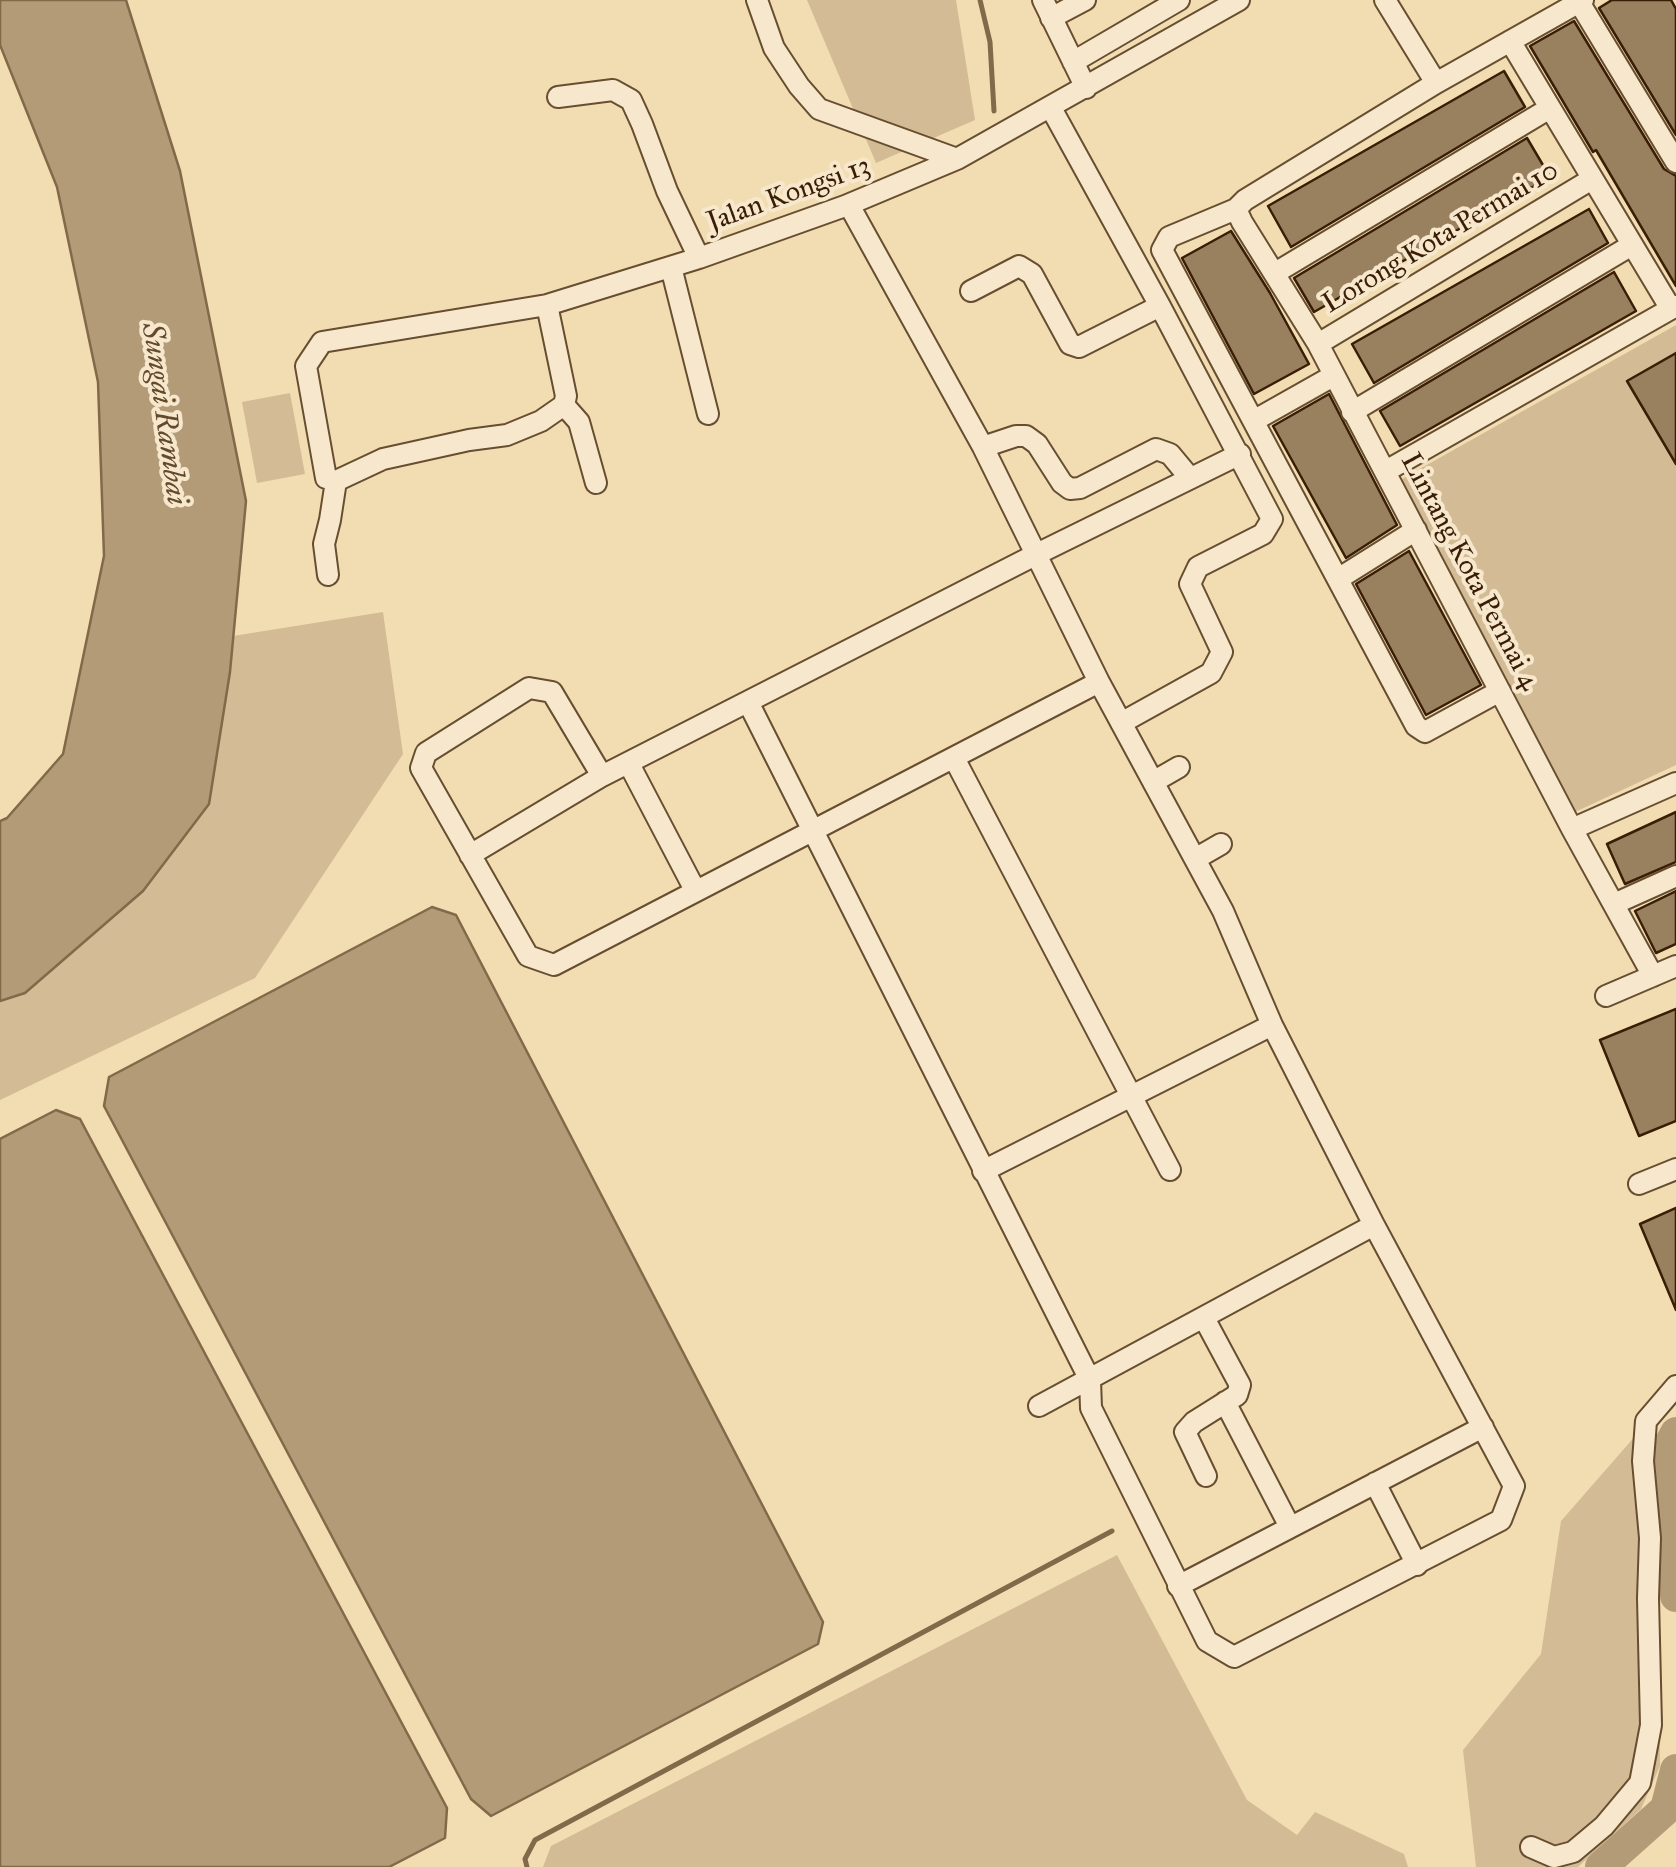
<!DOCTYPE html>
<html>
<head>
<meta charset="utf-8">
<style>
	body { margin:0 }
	canvas { display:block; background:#f2dcb2 }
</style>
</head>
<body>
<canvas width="1676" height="1867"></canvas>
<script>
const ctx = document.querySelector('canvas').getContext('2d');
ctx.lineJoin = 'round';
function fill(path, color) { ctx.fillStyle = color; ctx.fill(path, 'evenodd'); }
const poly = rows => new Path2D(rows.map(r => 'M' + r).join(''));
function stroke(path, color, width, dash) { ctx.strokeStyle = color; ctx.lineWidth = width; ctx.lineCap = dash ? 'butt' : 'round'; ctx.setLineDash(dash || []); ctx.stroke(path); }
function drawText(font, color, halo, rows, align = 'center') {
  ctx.font = font + ' "IM FELL Great Primer",serif'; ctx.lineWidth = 8; ctx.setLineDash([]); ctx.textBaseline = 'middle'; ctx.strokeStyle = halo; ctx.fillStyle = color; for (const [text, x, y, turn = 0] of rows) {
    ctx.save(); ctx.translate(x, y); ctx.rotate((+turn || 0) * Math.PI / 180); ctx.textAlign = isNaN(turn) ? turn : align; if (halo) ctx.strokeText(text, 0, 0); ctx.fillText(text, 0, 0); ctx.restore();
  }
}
fill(poly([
	[807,0,956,0,975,120,876,163],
	[1676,325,1676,765,1575,812,1400,480],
	[290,393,305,474,257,483,242,402],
	[383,612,403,754,255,978,0,1100,0,1001,25,993,143,891,209,804,229,672,233,636],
	[1658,1410,1651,1470,1658,1511,1660,1766,1641,1809,1578,1867,1476,1867,1463,1750,1541,1654,1561,1521],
	[1117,1555,1247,1800,1297,1835,1315,1812,1404,1854,1408,1867,543,1867,551,1846]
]), '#d3bc95');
const water = poly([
	[0,0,126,0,180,171,246,501,230,672,209,804,143,891,25,993,0,1001,0,821,7,818,63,754,104,556,98,382,57,187,0,45,0,0],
	[432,907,456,915,823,1622,818,1644,491,1816,471,1799,104,1106,109,1077,432,907],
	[56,1110,80,1119,447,1808,445,1838,389,1867,0,1867,0,1139,56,1110]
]);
fill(water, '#b39b77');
stroke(water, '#826949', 2.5);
stroke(poly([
	[980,0,990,42,994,111],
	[527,1867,525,1859,535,1840,1112,1531]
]), '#826949', 5);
stroke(poly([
	[1676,1433,1663,1457,1675,1526,1676,1596],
	[1601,1867,1666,1809,1676,1770]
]), '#b39b77', 32);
const building = poly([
	[1612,0,1671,0,1676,9,1676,135,1599,8,1612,0],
	[1574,21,1664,169,1676,176,1676,286,1596,150,1593,152,1530,46,1574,21],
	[1504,71,1525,107,1291,247,1268,206,1504,71],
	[1527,138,1550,177,1314,312,1294,278,1527,138],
	[1589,209,1608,243,1374,383,1352,344,1589,209],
	[1231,231,1270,293,1309,364,1254,394,1182,258,1231,231],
	[1614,272,1636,311,1400,446,1380,411,1614,272],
	[1676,353,1676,464,1627,381,1676,353],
	[1329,394,1397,525,1346,558,1273,426,1329,394],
	[1409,551,1481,685,1426,715,1356,584,1409,551],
	[1676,812,1676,862,1625,884,1607,844,1676,812],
	[1676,891,1676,944,1656,953,1635,911,1676,891],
	[1676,1009,1676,1121,1639,1136,1600,1040,1676,1009],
	[1676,1208,1676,1310,1640,1224,1676,1208]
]);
fill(building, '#99815f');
stroke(building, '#391e05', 2.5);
const minor = poly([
	[757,0,774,48,799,86,819,109,957,159],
	[1043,0,1086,88],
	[1385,0,1436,83],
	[1583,0,1436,83,1245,200,1236,209,1242,222,1318,344,1572,829,1653,976],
	[1579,2,1676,162],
	[1051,18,1085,0],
	[1510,41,1671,309],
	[1073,62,1179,0],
	[558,97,613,90,631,100,642,124,667,191,699,258],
	[1051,108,1160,306,1272,519,1263,534,1198,567,1190,584,1222,652,1211,673,1121,723],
	[1236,209,1169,237,1162,250,1416,726,1425,732,1500,691],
	[671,267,708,414],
	[1275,273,1550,108],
	[971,291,1019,266,1032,274,1070,344,1079,347,1160,306],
	[547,305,566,396,564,405,541,421,507,435,469,440,383,459,336,481,326,478,306,366,322,342,547,305,699,258,845,206,957,159,1239,0],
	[1318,344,1592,179],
	[564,405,579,422,596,483],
	[1352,412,1632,245],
	[1255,420,1333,376],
	[983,447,1016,436,1026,436,1037,444,1062,483,1070,489,1080,488,1156,449,1170,454,1190,478],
	[1386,471,1676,306],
	[328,575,324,544,330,520,336,481],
	[1338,579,1416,530],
	[748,702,1090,1380,1091,1408,1207,1641,1234,1657,1501,1520,1514,1486,1374,1225,1272,1025,1223,911,1099,682,983,447,849,205],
	[954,758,1170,1170],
	[629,764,695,890],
	[602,776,552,692,529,688,426,753,421,768,528,956,554,965,1099,682],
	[1153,782,1179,767],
	[1572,829,1676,783],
	[470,855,602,776,1037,554,1240,454],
	[1195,859,1221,844],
	[1614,904,1676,876],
	[1606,996,1676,966],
	[983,1171,1272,1025],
	[1639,1184,1676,1169],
	[1204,1318,1240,1385,1237,1395,1194,1422,1185,1432,1206,1476],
	[1225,1402,1290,1527],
	[1039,1406,1374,1225],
	[1375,1483,1417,1565],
	[1178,1586,1483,1427],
	[1531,1847,1554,1857,1573,1852,1604,1826,1640,1783,1651,1725,1648,1598,1650,1538,1643,1461,1646,1421,1676,1386]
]);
stroke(minor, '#674e30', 24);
stroke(minor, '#f7e8cd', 20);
drawText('28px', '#391e05', '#f7e8cd', [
	["Jalan Kongsi 13",789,195,-20],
	["Lorong Kota Permai 10",1441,238,-31],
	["Lintang Kota Permai 4",1469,572,62]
]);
drawText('italic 30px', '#644a2d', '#f7e8cd', [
	["Sungai Rambai",163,414,82]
]);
</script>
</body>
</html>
